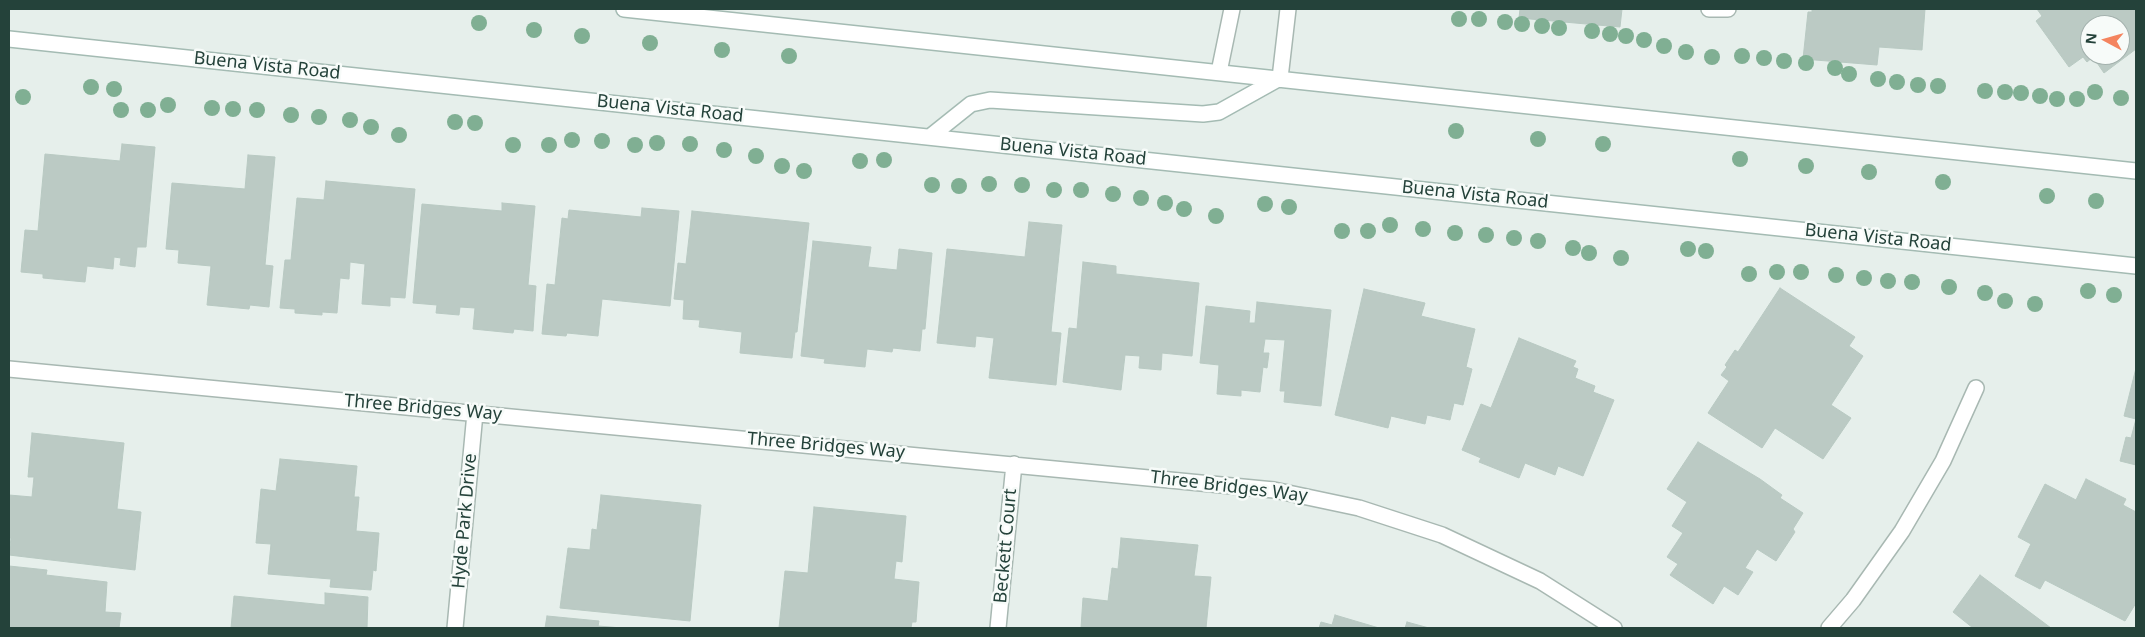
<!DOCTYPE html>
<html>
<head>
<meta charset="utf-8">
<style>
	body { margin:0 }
	#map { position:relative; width:2145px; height:637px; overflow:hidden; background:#e6efeb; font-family:"Noto Sans",sans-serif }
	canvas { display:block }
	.frame { position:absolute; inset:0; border:10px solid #24423a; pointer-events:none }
	.north { position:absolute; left:2080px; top:15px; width:50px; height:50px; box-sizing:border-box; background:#f7fbf9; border:1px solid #a3b1ad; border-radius:50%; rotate:276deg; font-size:14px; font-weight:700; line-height:20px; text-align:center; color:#24423a }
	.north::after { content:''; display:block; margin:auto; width:18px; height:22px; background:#f4845f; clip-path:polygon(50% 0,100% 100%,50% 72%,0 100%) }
</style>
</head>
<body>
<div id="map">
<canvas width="2145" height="637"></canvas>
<div class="frame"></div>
<div class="north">N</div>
</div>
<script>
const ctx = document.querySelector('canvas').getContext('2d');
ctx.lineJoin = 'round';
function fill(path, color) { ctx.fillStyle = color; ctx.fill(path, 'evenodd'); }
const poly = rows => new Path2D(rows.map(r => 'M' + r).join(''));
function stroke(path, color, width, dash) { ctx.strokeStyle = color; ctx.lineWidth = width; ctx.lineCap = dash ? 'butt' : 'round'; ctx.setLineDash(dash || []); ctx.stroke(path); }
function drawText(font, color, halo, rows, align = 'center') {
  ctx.font = font + ' "Noto Sans",sans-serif'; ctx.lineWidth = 5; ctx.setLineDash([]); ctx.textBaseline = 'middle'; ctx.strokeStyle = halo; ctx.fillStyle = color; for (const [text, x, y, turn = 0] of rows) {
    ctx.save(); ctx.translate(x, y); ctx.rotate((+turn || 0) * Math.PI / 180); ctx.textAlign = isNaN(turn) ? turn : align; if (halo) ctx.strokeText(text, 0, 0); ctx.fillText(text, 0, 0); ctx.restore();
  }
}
const building = poly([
	[1520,9,1622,9,1620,27,1519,18,1520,9],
	[1812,9,1925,9,1922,50,1879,47,1877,65,1803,59,1808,12,1812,12,1812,9],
	[2037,9,2136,9,2136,49,2104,73,2093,57,2087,62,2083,57,2069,67,2036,21,2042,16,2037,9],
	[2090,25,2120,25,2120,55,2090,55,2090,25],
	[122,144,155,147,146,247,137,247,135,267,120,265,121,258,114,257,113,269,87,266,85,282,43,278,43,274,21,272,25,230,38,231,45,154,120,161,122,144],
	[248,155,275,157,265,265,273,266,269,307,250,305,249,309,207,305,211,266,178,263,179,250,166,249,172,183,245,189,248,155],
	[326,181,415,189,405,298,390,297,390,306,362,304,365,264,350,262,349,279,340,278,337,313,322,312,322,315,295,313,295,309,280,308,285,260,291,260,297,198,324,200,326,181],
	[502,203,535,206,528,285,536,286,533,331,514,329,513,333,473,329,475,308,460,307,459,315,436,313,437,305,413,303,422,204,502,211,502,203],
	[642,208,679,211,670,306,602,299,598,336,567,333,566,336,542,334,547,284,555,285,562,218,568,219,569,210,641,217,642,208],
	[692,211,809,223,797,332,795,332,792,358,740,353,742,332,699,327,700,320,683,319,684,300,674,299,678,263,686,264,692,211],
	[1029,222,1062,225,1051,332,1061,333,1056,385,989,378,994,338,976,336,975,347,937,343,947,249,1025,257,1029,222],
	[813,241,871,247,868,267,897,270,899,249,932,253,925,329,922,329,920,351,893,348,892,352,867,349,865,367,824,363,825,359,801,356,813,241],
	[1083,262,1116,266,1116,274,1199,283,1192,356,1162,353,1161,370,1139,368,1140,356,1125,355,1121,390,1063,382,1069,328,1077,329,1083,262],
	[1780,288,1855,337,1849,346,1863,356,1831,405,1851,418,1823,459,1775,428,1762,448,1708,413,1729,381,1721,375,1727,367,1725,365,1735,350,1738,352,1780,288],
	[1364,289,1425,303,1421,316,1475,329,1466,367,1472,369,1463,405,1454,403,1450,420,1427,415,1425,424,1391,416,1388,428,1335,415,1364,289],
	[1257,302,1331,310,1321,406,1284,402,1285,391,1280,391,1285,340,1265,339,1263,353,1269,353,1267,368,1263,367,1260,392,1241,390,1241,396,1217,394,1219,365,1200,363,1206,306,1250,311,1249,323,1255,323,1257,302],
	[1519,338,1576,361,1573,367,1578,369,1575,378,1595,386,1593,392,1614,400,1583,476,1558,466,1555,475,1525,463,1519,478,1479,462,1481,458,1462,450,1481,404,1491,408,1519,338],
	[2136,368,2136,465,2120,461,2126,437,2131,438,2136,419,2124,416,2136,368],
	[32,433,124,443,117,509,141,512,135,570,9,555,11,538,9,538,9,495,32,497,34,477,28,477,32,433],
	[1698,442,1760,479,1782,495,1780,498,1803,513,1793,529,1795,532,1776,561,1757,549,1745,568,1753,572,1738,595,1724,586,1713,604,1670,575,1678,564,1667,557,1683,533,1672,526,1687,502,1667,489,1698,442],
	[280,459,357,466,354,497,359,497,356,531,379,533,376,571,373,570,371,590,330,587,331,579,268,574,271,544,256,543,261,489,276,491,280,459],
	[2086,479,2126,499,2123,505,2136,512,2136,603,2125,621,2045,580,2040,589,2015,576,2031,544,2018,537,2045,484,2076,500,2086,479],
	[601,495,701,505,690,621,560,608,568,548,590,550,592,529,597,530,601,495],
	[814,507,906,516,902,562,896,561,894,579,919,582,916,622,912,622,911,628,779,628,785,571,808,573,814,507],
	[1121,538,1198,545,1194,576,1211,577,1206,628,1081,628,1083,598,1108,601,1112,568,1118,569,1121,538],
	[9,566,47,570,46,575,107,582,105,612,121,613,119,628,20,628,9,627,9,566],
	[1980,575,2051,628,1973,628,1953,612,1980,575],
	[325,593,368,597,367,628,231,628,234,596,325,605,325,593],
	[1335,615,1379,628,1319,628,1321,622,1332,625,1335,615],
	[547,616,599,621,598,626,622,628,545,628,547,616],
	[1407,622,1429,628,1405,628,1407,622]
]);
fill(building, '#bbcac4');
stroke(building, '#b8c9c2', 1);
const street = poly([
	[1709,9,1728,9],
	[1219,72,1232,9],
	[1280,78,1288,9],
	[9,369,1274,490,1359,508,1442,535,1540,581,1614,628],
	[455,628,475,413],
	[998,628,1014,464],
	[1829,628,1853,600,1902,531,1943,461,1976,388]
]);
const secondary = poly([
	[624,9,2136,171],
	[9,39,2136,266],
	[931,136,971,104,990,100,1203,114,1219,112,1280,78]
]);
stroke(street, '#a8b8b2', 18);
stroke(secondary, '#a4bbb3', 18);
stroke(street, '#fff', 15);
stroke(secondary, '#fff', 15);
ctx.fillStyle = '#80af93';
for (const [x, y] of [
	[1459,19],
	[1479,19],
	[1505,22],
	[479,23],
	[1522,24],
	[1542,26],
	[1559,28],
	[534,30],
	[1592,31],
	[1610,34],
	[582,36],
	[1626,36],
	[1644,40],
	[650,43],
	[1664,46],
	[722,50],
	[1686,52],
	[789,56],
	[1742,56],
	[1712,57],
	[1764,58],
	[1784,61],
	[1806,63],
	[1835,68],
	[1849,74],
	[1878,79],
	[1897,82],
	[1918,85],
	[1938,86],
	[91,87],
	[114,89],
	[1985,91],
	[2005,92],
	[2095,92],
	[2021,93],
	[2040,96],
	[23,97],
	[2121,98],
	[2057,99],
	[2077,99],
	[168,105],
	[212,108],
	[233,109],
	[121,110],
	[148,110],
	[257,110],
	[291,115],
	[319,117],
	[350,120],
	[455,122],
	[475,123],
	[371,127],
	[1456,131],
	[399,135],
	[1538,139],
	[572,140],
	[602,141],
	[657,143],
	[690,144],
	[1603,144],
	[513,145],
	[549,145],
	[635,145],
	[724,150],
	[756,156],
	[1740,159],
	[884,160],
	[860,161],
	[782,166],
	[1806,166],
	[804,171],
	[1869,172],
	[1943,182],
	[989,184],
	[932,185],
	[1022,185],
	[959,186],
	[1054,190],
	[1081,190],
	[1113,194],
	[2047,196],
	[1141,198],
	[2096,201],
	[1165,203],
	[1265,204],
	[1289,207],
	[1184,209],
	[1216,216],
	[1390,225],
	[1423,229],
	[1342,231],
	[1368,231],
	[1455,233],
	[1486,235],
	[1514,238],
	[1538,241],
	[1573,248],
	[1688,249],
	[1706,251],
	[1589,253],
	[1621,258],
	[1777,272],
	[1801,272],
	[1749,274],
	[1836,275],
	[1864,278],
	[1888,281],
	[1912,282],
	[1949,287],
	[2088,291],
	[1985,293],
	[2114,295],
	[2005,301],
	[2035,304]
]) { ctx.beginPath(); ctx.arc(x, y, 8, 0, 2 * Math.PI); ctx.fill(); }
drawText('18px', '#24423a', '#f7fbf9', [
	["Buena Vista Road",267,66,6],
	["Buena Vista Road",670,109,6],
	["Buena Vista Road",1073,152,6],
	["Buena Vista Road",1475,195,6],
	["Buena Vista Road",1878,238,6],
	["Three Bridges Way",423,408,5],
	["Three Bridges Way",826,446,5],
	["Three Bridges Way",1229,487,7],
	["Hyde Park Drive",465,521,-85],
	["Beckett Court",1006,546,-85]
]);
</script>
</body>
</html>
